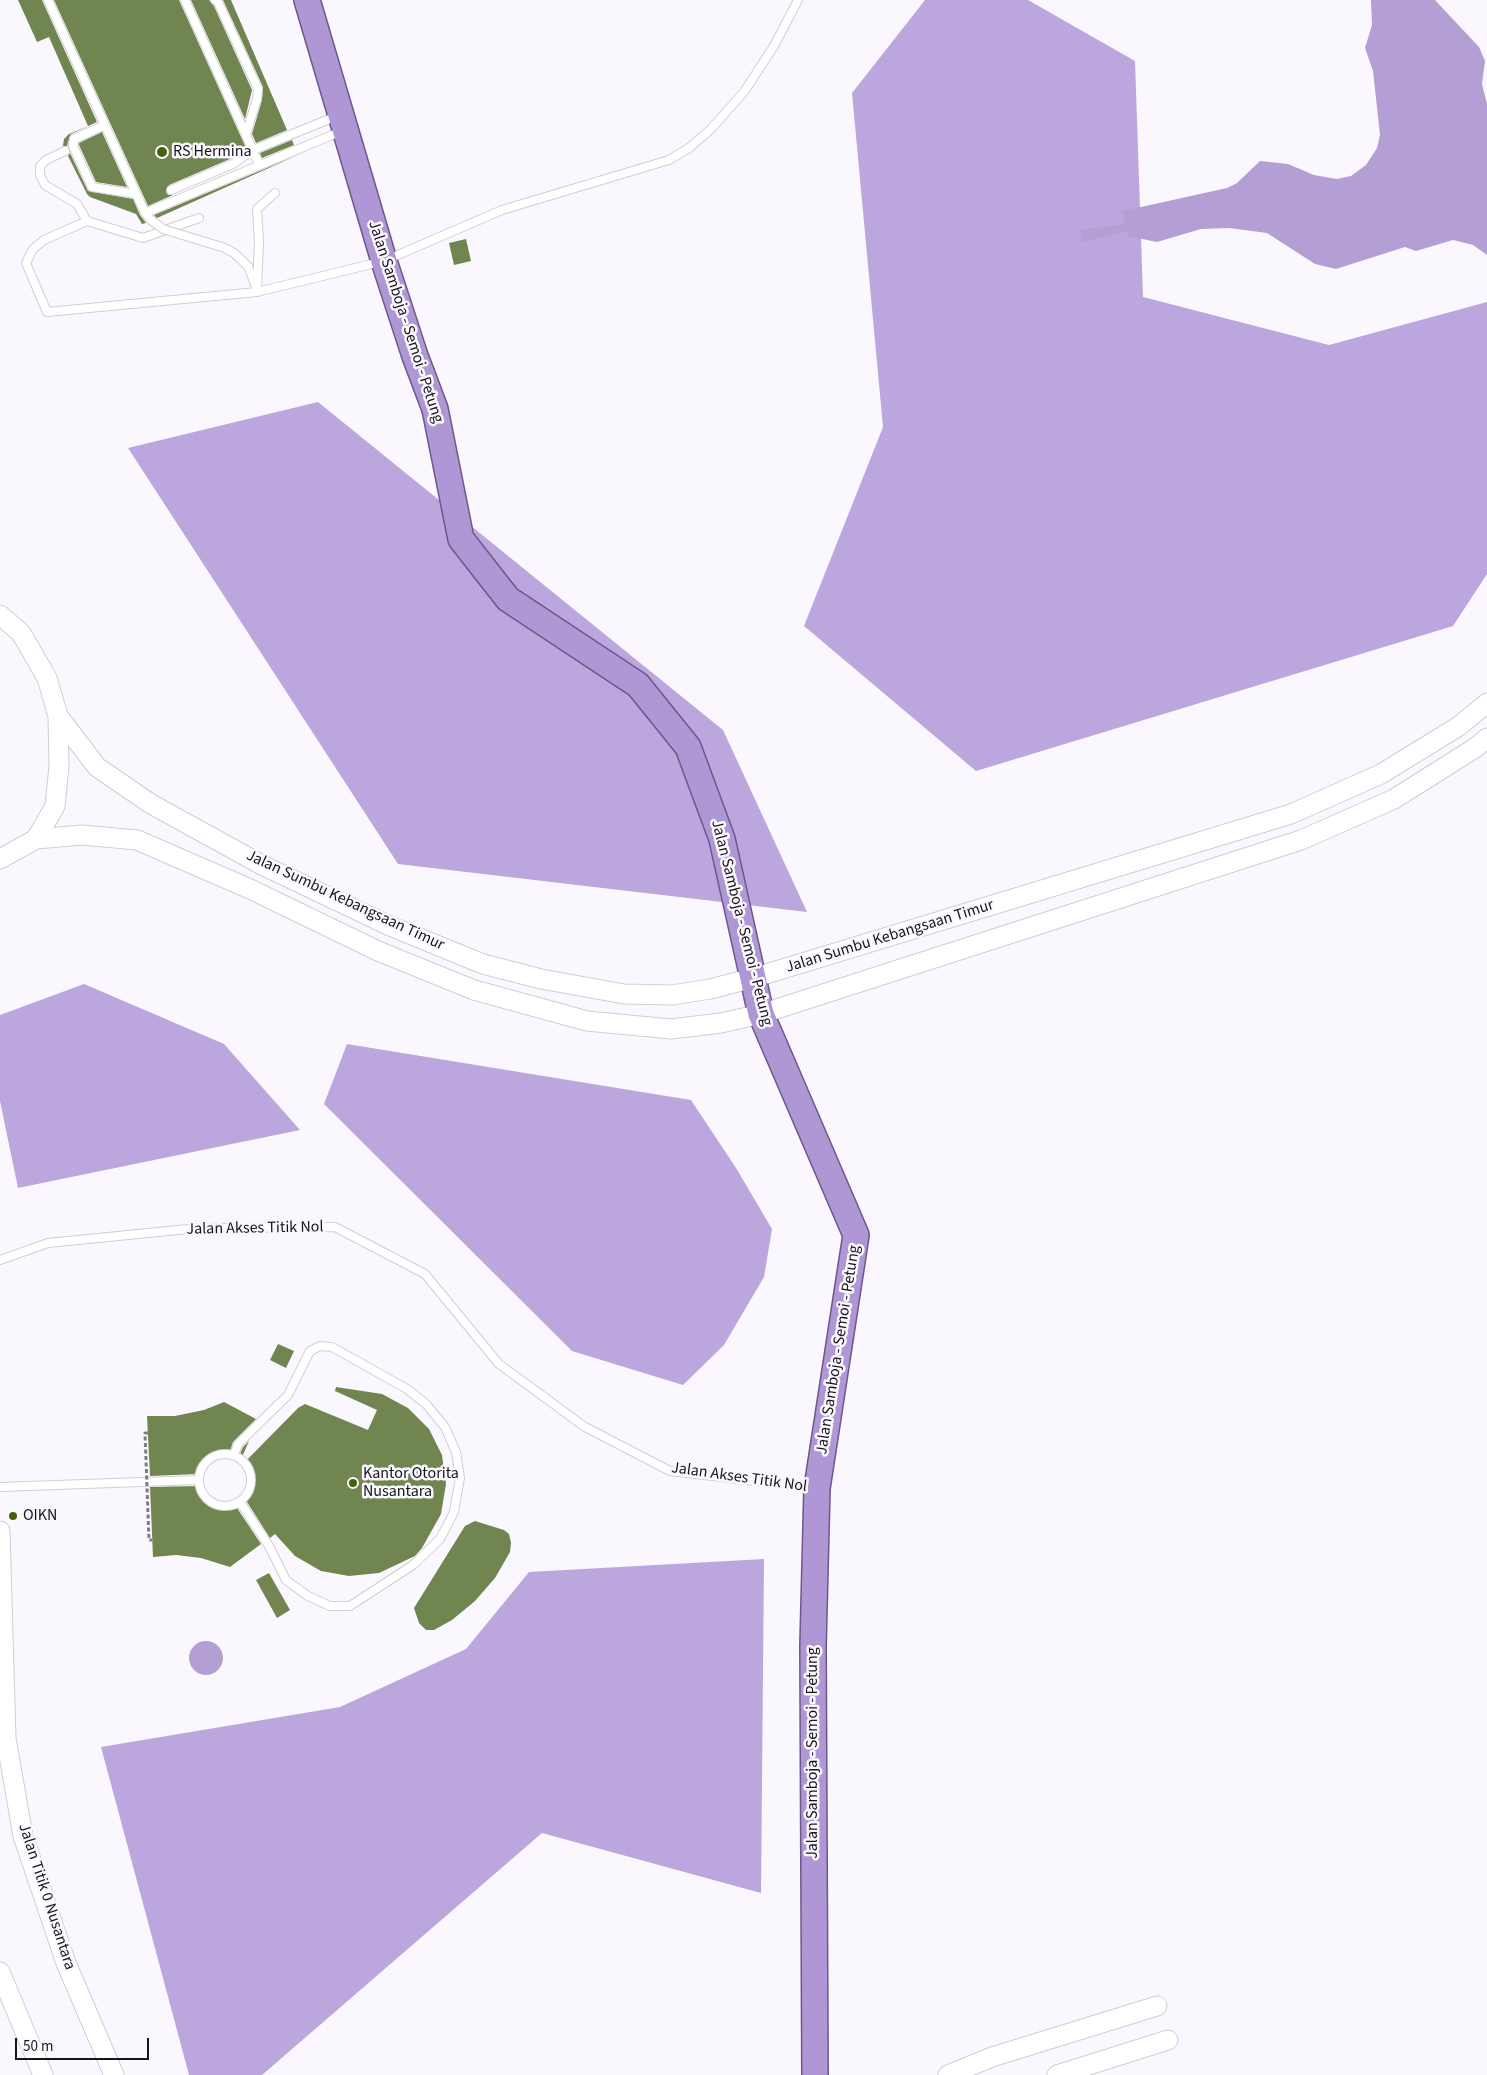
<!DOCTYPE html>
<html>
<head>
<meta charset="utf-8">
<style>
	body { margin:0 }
	#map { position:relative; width:1487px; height:2075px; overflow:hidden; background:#faf8fe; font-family:"Source Sans 3",sans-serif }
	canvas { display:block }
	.scale { position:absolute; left:15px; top:2038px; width:134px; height:22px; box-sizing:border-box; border:2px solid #161517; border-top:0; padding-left:6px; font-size:15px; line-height:18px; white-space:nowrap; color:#161517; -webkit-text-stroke:4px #faf8fe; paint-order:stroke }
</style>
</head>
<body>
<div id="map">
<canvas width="1487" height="2075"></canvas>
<div class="scale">50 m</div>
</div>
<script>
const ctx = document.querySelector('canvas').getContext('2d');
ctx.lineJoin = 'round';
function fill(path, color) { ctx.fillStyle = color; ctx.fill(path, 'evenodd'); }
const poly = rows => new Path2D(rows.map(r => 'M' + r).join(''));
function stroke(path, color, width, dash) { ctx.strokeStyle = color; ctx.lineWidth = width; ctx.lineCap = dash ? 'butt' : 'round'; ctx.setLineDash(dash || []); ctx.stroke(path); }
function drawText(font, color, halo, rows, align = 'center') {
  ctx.font = font + ' "Source Sans 3",sans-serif'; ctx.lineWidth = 5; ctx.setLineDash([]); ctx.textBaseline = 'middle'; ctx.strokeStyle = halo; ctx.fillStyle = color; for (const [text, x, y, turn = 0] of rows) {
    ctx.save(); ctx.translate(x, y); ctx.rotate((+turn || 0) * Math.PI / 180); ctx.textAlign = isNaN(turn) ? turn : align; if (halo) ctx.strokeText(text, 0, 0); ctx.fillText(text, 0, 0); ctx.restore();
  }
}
fill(poly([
	[925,0,1028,0,1135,61,1143,297,1329,345,1487,302,1487,574,1453,626,976,771,804,626,883,427,852,93],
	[318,402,723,730,807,912,398,864,128,448],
	[84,984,224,1044,300,1130,18,1188,0,1101,0,1015],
	[347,1044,691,1100,736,1168,772,1229,764,1277,724,1345,683,1385,572,1351,324,1104],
	[764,1559,761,1893,542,1833,262,2075,189,2075,101,1747,340,1707,466,1649,529,1572]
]), '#bba7dd');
fill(poly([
	[1371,0,1435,0,1479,47,1485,61,1482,84,1487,104,1487,255,1473,245,1453,240,1416,251,1405,247,1336,269,1315,264,1267,233,1229,228,1201,229,1157,242,1128,236,1126,231,1083,242,1080,230,1124,224,1123,211,1227,188,1237,183,1260,161,1288,164,1314,175,1337,179,1351,176,1366,165,1377,148,1380,135,1373,71,1365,48,1372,25],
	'189 1658a17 17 0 1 1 34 0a17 17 0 1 1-34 0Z'
]), '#b49fd5');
fill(poly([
	[18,0,42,0,97,122,71,134,69,138,67,146,63,146,64,139,69,134,88,126,49,37,37,42],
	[54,0,179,0,246,148,230,159,169,185,166,192,168,195,173,195,148,206],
	[191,0,209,0,214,6,252,90,245,119],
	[223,0,231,0,287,130,256,143,252,134,262,100,263,87],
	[102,132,127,187,96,182,79,145,79,143],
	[292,140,294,145,262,158,260,153],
	[70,153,88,191,133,199,140,215,146,223,142,224,136,214,90,197,87,194,68,156],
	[298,155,157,218,154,215],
	[466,239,471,261,454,265,449,243],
	[278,1344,294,1351,286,1368,270,1360],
	[336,1387,382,1394,408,1408,429,1429,442,1455,446,1484,441,1514,422,1548,415,1556,379,1573,349,1576,321,1571,295,1556,275,1534,270,1538,245,1499,240,1496,246,1489,247,1477,242,1465,298,1408,305,1404,368,1430,377,1410,335,1391],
	[224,1402,256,1419,233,1442,229,1454,230,1459,222,1458,212,1462,205,1470,203,1478,198,1474,150,1476,147,1416,175,1416,204,1410],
	[249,1441,239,1464,235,1461,238,1459,243,1447],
	[203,1482,206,1492,214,1500,226,1503,235,1500,235,1505,261,1544,230,1567,201,1558,176,1555,153,1557,150,1487,198,1486],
	[475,1521,504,1530,509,1534,511,1543,510,1552,495,1578,475,1601,452,1620,434,1630,426,1630,419,1623,414,1608,465,1526],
	[269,1573,290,1610,277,1618,256,1580]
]), '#708550');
const service = poly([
	[48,0,145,213,151,220],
	[185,0,259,164],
	[215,0,218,2,258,89,257,99,246,134],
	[105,125,74,139,73,146,92,187,136,194],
	[65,151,46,160,40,166,40,175,45,185,77,204,87,221,143,238,199,218],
	[171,190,233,164,253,150,337,116],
	[145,213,342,131],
	[87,221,44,240,33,249,26,263,47,312,257,292,384,261,502,210,669,160,689,148,710,130,744,92,774,46,798,0],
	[234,253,248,266,256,287],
	[257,292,259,241,257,209,275,193],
	[0,1260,48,1243,198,1228,335,1227,425,1274,499,1364,585,1427,670,1471,815,1488],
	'199 1480a26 26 0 1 1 52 0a26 26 0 1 1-52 0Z',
	[234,1455,238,1444,288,1395,310,1351,320,1346,332,1347,407,1389,426,1404,445,1427,456,1452,460,1478,454,1512,440,1539,413,1565,350,1606,330,1606,308,1596,286,1580,269,1546,240,1502],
	[0,1487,198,1480]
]);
const tertiary = poly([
	[0,615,21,633,47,678,58,716,59,766,55,806,36,839],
	[58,716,97,767,151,804,262,865,390,926,483,964,541,979,624,994,672,995,710,989,753,978,1291,814,1381,774,1459,726,1487,703],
	[0,859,36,839,82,835,137,840,250,889,378,951,474,990,587,1021,671,1029,721,1023,761,1014,1301,840,1394,799,1475,748,1487,738],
	[0,1531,6,1738,23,1836,66,1963,114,2075],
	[0,1972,43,2075],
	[948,2075,992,2057,1157,2006],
	[1057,2075,1168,2040]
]);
const trunk = poly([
	[307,0,384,261,415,356,435,409,461,539,508,599,638,685,688,747,722,839,761,1014,856,1235,817,1488,813,1646,815,2075]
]);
stroke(service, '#d0ced4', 10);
stroke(tertiary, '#d0ced4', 21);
stroke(trunk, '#6c588b', 28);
stroke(service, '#fff', 8);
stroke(tertiary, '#fff', 19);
stroke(trunk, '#af96d4', 25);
const serviceBridge = poly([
	[151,220,163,229,225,248,234,253]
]);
stroke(serviceBridge, '#d0ced4', 10, []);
stroke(poly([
	[148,1433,145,1433,149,1540,152,1540]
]), '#7d7c80', 3, [4, 2.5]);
stroke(serviceBridge, '#fff', 8);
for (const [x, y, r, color] of [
	[162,152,6,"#466010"],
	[353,1483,5,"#466010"],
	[13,1516,5,"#466010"]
]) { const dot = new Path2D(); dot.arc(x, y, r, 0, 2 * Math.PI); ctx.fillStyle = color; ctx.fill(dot); stroke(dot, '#faf8fe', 2); }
drawText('16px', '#161517', '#faf8fe', [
	["RS Hermina",173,152],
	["Kantor Otorita",363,1474],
	["Nusantara",363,1492],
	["OIKN",23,1516]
], 'left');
drawText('16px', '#161517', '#faf8fe', [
	["Jalan Samboja - Semoi - Petung",405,322,72],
	["Jalan Sumbu Kebangsaan Timur",345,901,25],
	["Jalan Samboja - Semoi - Petung",741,923,76],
	["Jalan Sumbu Kebangsaan Timur",890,937,-17],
	["Jalan Akses Titik Nol",255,1229,-1],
	["Jalan Samboja - Semoi - Petung",839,1350,-81],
	["Jalan Akses Titik Nol",739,1478,8],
	["Jalan Samboja - Semoi - Petung",813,1753,-90],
	["Jalan Titik 0 Nusantara",46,1897,72]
]);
</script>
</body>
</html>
